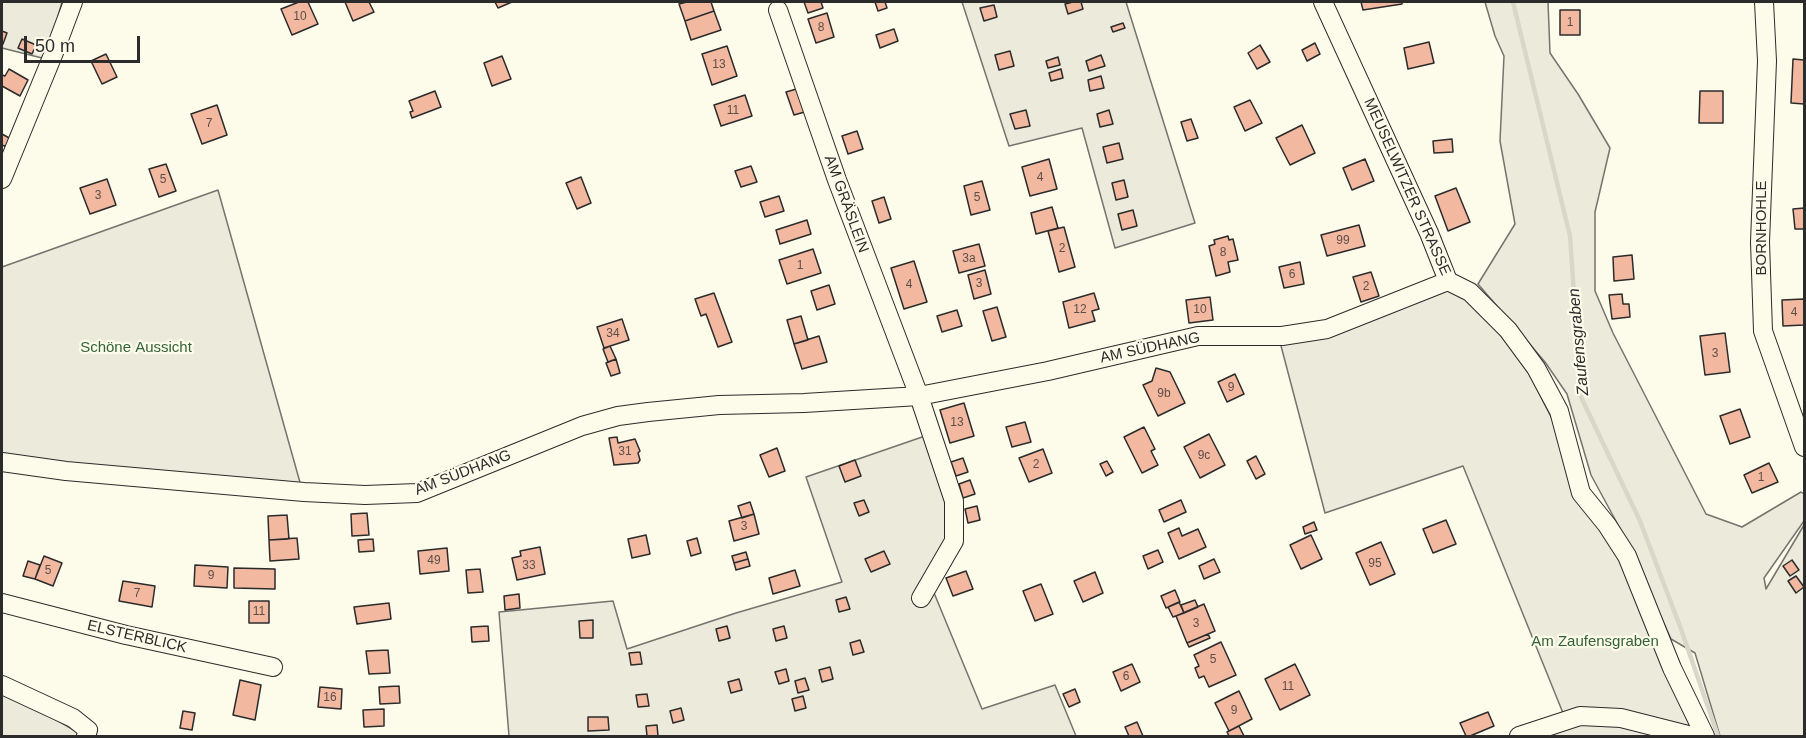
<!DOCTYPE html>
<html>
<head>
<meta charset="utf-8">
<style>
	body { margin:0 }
	#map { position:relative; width:1806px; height:738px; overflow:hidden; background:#fdfbea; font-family:Helvetica,sans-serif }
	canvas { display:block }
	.frame { position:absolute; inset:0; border:3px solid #2b2b2b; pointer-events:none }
	.scale { position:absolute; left:24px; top:36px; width:116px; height:27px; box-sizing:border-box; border:3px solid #2b2b2b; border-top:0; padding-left:8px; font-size:18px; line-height:21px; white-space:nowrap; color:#2b2b2b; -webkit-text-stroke:4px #fdfbea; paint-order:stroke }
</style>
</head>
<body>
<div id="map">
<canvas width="1806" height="738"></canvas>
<div class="frame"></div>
<div class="scale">50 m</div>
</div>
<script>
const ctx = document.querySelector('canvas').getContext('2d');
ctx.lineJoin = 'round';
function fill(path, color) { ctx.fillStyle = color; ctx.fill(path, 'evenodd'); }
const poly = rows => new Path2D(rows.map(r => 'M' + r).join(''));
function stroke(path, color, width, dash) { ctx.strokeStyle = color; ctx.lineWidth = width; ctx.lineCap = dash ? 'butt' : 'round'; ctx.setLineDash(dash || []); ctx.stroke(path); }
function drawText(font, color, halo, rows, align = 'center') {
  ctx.font = font + ' Helvetica,sans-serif'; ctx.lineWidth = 4.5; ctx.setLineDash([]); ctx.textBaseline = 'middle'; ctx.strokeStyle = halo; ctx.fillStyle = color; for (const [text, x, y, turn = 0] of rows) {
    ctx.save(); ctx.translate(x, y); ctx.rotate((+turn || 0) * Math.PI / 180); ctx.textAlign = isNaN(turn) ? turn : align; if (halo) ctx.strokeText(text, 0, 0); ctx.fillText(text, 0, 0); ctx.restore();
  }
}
const green = poly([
	[2,2,62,2,46,59,2,48,2,2],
	[962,2,1126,2,1195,223,1115,248,1082,128,1009,146,962,2],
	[1485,2,1548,2,1550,53,1578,94,1610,148,1595,212,1595,291,1613,333,1706,514,1742,527,1801,492,1804,494,1804,521,1764,578,1766,589,1804,525,1804,736,1720,736,1695,653,1671,639,1623,534,1591,475,1567,394,1545,362,1478,284,1515,224,1500,141,1504,56,1495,36,1485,2],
	[218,190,301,486,121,470,2,455,2,267,218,190],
	[1450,289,1466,296,1521,358,1623,558,1692,726,1563,713,1463,466,1325,513,1280,342,1450,289],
	[928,435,949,512,947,536,932,588,982,709,1055,685,1076,736,509,736,499,612,613,601,627,649,736,613,842,582,806,477,928,435],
	[2,694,36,708,84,736,2,736,2,694],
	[1588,719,1678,736,1532,736,1588,719]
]);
fill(green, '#ecebdb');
stroke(green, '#74746e', 1.5);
stroke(poly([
	[1513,2,1570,236,1581,397,1640,521,1681,629,1718,736]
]), '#d8d7c9', 4.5);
const building = poly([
	[299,2,308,2,318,24,292,35,281,9,299,2],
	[345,2,369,2,374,12,353,21,345,2],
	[495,2,512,2,498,8,495,2],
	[687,2,711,2,714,11,685,21,679,4,687,2],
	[804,2,821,2,823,8,808,13,804,2],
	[875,2,885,2,887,8,878,11,875,2],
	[1073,2,1081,2,1083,9,1068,14,1065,4,1073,2],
	[1361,2,1402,2,1402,4,1363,10,1361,2],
	[994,5,997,17,984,21,980,8,994,5],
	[1560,10,1580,10,1580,35,1560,35,1560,10],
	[714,11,721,30,691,40,685,21,714,11],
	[827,13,834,37,816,43,808,19,827,13],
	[1123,23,1125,28,1113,32,1111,27,1123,23],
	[894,29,898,41,880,48,876,35,894,29],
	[2,31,7,33,3,44,2,43,2,31],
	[22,39,36,45,32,54,18,48,22,39],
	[1429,42,1434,63,1408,69,1404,48,1429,42],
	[1315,43,1320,54,1307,61,1302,50,1315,43],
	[1260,45,1270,62,1257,69,1248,53,1260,45],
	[727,46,737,76,712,85,702,54,727,46],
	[1010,51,1014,66,999,70,995,55,1010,51],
	[106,54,117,77,102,84,91,61,106,54],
	[1101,55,1105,66,1089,71,1086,61,1101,55],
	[502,56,511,79,492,86,484,63,502,56],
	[1058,57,1060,65,1048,68,1046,61,1058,57],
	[1793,59,1804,60,1804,104,1791,103,1793,59],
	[9,69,28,80,20,96,2,86,2,75,5,76,9,69],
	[1061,69,1063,78,1051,81,1049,73,1061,69],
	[1101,76,1104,88,1090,91,1088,80,1101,76],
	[800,88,808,111,794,115,786,92,800,88],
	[435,91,441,107,412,118,410,112,413,111,409,101,435,91],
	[1700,91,1723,91,1723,123,1699,123,1700,91],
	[745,95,752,116,721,126,714,105,745,95],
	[1250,100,1262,123,1245,131,1234,107,1250,100],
	[217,105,227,135,202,144,191,114,217,105],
	[1026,110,1030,126,1015,129,1010,114,1026,110],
	[1109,110,1113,124,1100,127,1097,114,1109,110],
	[1191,119,1198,138,1187,141,1181,122,1191,119],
	[1302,125,1315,153,1290,165,1276,138,1302,125],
	[857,131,863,149,848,154,842,136,857,131],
	[2,134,11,139,7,147,2,145,2,134],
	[1452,139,1453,152,1434,153,1433,141,1452,139],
	[1119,143,1123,159,1107,163,1103,147,1119,143],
	[1049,159,1057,189,1030,196,1022,167,1049,159],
	[1365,159,1374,181,1352,190,1343,168,1365,159],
	[166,164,176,191,159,197,149,169,166,164],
	[751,166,757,182,741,187,735,171,751,166],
	[581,177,591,203,577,209,566,183,581,177],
	[107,179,116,205,90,214,80,188,107,179],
	[1124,180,1128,197,1116,200,1112,183,1124,180],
	[982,181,990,210,971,215,964,186,982,181],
	[1456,188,1470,222,1448,231,1435,196,1456,188],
	[779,196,784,211,765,217,760,202,779,196],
	[884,197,891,219,879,223,872,201,884,197],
	[1052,207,1058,228,1036,234,1031,213,1052,207],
	[1804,208,1804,229,1795,229,1793,209,1804,208],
	[1133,210,1137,226,1122,230,1118,214,1133,210],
	[807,220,811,234,780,244,776,230,807,220],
	[1359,225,1365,246,1327,256,1321,235,1359,225],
	[1064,227,1075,267,1059,272,1048,231,1064,227],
	[1228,236,1229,240,1233,239,1238,260,1228,262,1230,272,1216,276,1209,246,1215,244,1214,240,1228,236],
	[979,244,985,266,959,273,953,251,979,244],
	[813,249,821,273,787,284,779,260,813,249],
	[1632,255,1634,279,1614,281,1613,257,1632,255],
	[914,261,927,302,904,309,891,268,914,261],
	[1300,262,1304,284,1284,288,1279,267,1300,262],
	[985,270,991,294,974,299,968,275,985,270],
	[1371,272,1379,296,1361,302,1353,277,1371,272],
	[829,285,835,304,817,310,811,291,829,285],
	[714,293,732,342,718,347,706,314,701,316,695,299,714,293],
	[1094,293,1099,309,1092,311,1095,321,1069,328,1063,302,1094,293],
	[1622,294,1623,304,1629,304,1630,317,1612,319,1609,295,1622,294],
	[1210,297,1213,320,1189,323,1186,300,1210,297],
	[1804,299,1804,325,1783,326,1782,300,1804,299],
	[997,307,1006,337,992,341,983,311,997,307],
	[957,310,962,326,942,332,937,316,957,310],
	[801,316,808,340,794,344,787,320,801,316],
	[622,319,629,340,604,348,597,327,622,319],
	[1725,333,1730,372,1705,375,1700,336,1725,333],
	[819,336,827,362,802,369,794,344,819,336],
	[610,346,616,359,608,362,603,349,610,346],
	[616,359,620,373,611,376,606,363,616,359],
	[1156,368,1170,372,1185,403,1158,416,1143,385,1152,381,1156,368],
	[1235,374,1244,394,1227,402,1218,382,1235,374],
	[964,403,974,436,950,443,940,410,964,403],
	[1740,409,1750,437,1730,444,1720,416,1740,409],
	[1025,422,1031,442,1012,447,1006,427,1025,422],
	[1144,427,1155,449,1151,451,1158,465,1142,473,1124,437,1144,427],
	[1209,434,1225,465,1200,478,1184,447,1209,434],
	[617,437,618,443,635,439,640,451,638,453,640,460,638,463,614,465,609,438,617,437],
	[777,448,785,471,769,477,760,455,777,448],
	[1043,449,1052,473,1029,482,1019,458,1043,449],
	[1256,456,1265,474,1256,479,1247,461,1256,456],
	[963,458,968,472,956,476,951,462,963,458],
	[855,460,861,476,845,482,839,466,855,460],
	[1107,461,1113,472,1106,476,1100,464,1107,461],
	[1769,463,1778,482,1752,493,1744,475,1769,463],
	[970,480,975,494,963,498,959,484,970,480],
	[864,500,869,512,859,516,854,503,864,500],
	[1181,500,1186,512,1164,522,1159,510,1181,500],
	[750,502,754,514,742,518,738,506,750,502],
	[977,506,980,520,968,523,965,509,977,506],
	[367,513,369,535,352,536,351,514,367,513],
	[754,514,759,534,734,541,729,521,754,514],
	[287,515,289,539,269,540,268,516,287,515],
	[1446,520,1456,544,1433,553,1423,529,1446,520],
	[1314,522,1317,530,1305,534,1303,527,1314,522],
	[1179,528,1182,536,1198,529,1206,547,1179,559,1168,533,1179,528],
	[646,535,650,554,632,558,628,539,646,535],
	[1311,535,1322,559,1301,569,1290,545,1311,535],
	[297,538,299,559,270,561,269,540,297,538],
	[697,538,701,553,691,556,687,541,697,538],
	[373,539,374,551,359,552,358,540,373,539],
	[1381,542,1395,574,1370,585,1356,553,1381,542],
	[540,547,545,574,517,580,512,558,521,556,520,551,540,547],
	[447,548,449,571,420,574,418,551,447,548],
	[1158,550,1163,562,1148,569,1143,556,1158,550],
	[884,551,890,564,871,572,865,559,884,551],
	[746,552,748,559,734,563,732,556,746,552],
	[44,556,62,563,53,586,35,579,44,556],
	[748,559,750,566,736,570,734,563,748,559],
	[1214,559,1220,572,1204,579,1199,566,1214,559],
	[1792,560,1799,570,1790,576,1783,566,1792,560],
	[28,561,40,565,35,579,23,576,28,561],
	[195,565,228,567,227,588,194,586,195,565],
	[234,568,275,569,275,589,234,588,234,568],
	[480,569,483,592,468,593,466,570,480,569],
	[795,570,800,586,773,594,769,578,795,570],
	[966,571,973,589,953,596,946,578,966,571],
	[1095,572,1103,593,1083,602,1074,581,1095,572],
	[1796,576,1804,587,1796,593,1788,581,1796,576],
	[123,581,155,586,152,607,119,601,123,581],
	[1041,584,1053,614,1035,621,1023,591,1041,584],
	[1175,590,1180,602,1166,608,1161,596,1175,590],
	[519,594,520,608,505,610,504,596,519,594],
	[846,597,850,609,839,612,836,600,846,597],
	[1195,600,1198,607,1184,613,1181,605,1195,600],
	[249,601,269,601,269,623,249,623,249,601],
	[1179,602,1184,613,1173,617,1168,607,1179,602],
	[389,603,391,619,357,624,354,607,389,603],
	[1204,604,1215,631,1187,643,1176,616,1204,604],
	[593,620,593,638,580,638,579,621,593,620],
	[488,626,489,641,472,642,471,627,488,626],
	[727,626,730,638,719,641,716,629,727,626],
	[784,626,787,638,776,641,773,629,784,626],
	[1208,634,1210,638,1189,647,1187,643,1208,634],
	[860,640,864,652,853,655,850,643,860,640],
	[1221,642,1236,675,1209,687,1204,676,1199,678,1195,668,1199,666,1194,655,1221,642],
	[388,650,390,673,369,674,366,651,388,650],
	[640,652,642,664,631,665,629,653,640,652],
	[1132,664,1140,682,1121,691,1113,672,1132,664],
	[1295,664,1310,695,1280,710,1265,679,1295,664],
	[830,667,833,679,822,682,819,670,830,667],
	[786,669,789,681,779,684,775,672,786,669],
	[805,678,809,690,798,693,795,681,805,678],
	[739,679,742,690,731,693,728,682,739,679],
	[240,680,261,685,255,720,233,715,240,680],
	[399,686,400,703,380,704,379,687,399,686],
	[320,687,342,689,341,709,318,707,320,687],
	[1075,689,1080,702,1069,707,1063,694,1075,689],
	[1239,691,1252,719,1229,731,1215,703,1239,691],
	[647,694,649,706,638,707,636,695,647,694],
	[803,696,806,708,795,711,792,699,803,696],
	[681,708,684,720,673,723,670,711,681,708],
	[384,709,384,726,364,727,363,710,384,709],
	[183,711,195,713,192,730,180,728,183,711],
	[1488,712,1494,726,1470,736,1466,736,1460,723,1488,712],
	[588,717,608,717,609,730,588,731,588,717],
	[1137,722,1143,736,1129,736,1125,727,1137,722],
	[657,725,658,736,647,736,646,726,657,725],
	[1239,726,1244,736,1229,736,1227,732,1239,726]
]);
fill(building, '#f2b8a0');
stroke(building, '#2b2b2b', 1.5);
const minor = poly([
	[1323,2,1429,233,1448,281,1470,292,1508,330,1536,368,1559,411,1581,493,1607,525,1627,556,1672,668,1705,736],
	[1764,2,1767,61,1760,242,1763,331,1804,447],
	[778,10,837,180,919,396,954,501,954,541,921,598],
	[2,179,55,50,73,2],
	[2,462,66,471,304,492,365,495,417,493,582,426,618,416,648,412,719,405,804,403,919,396,1048,371,1198,336,1282,336,1327,329,1448,281],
	[2,603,126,635,273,667],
	[2,685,73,718,88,730,86,736],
	[1519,736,1580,716,1621,718,1692,736]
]);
stroke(minor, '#2b2b2b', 20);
stroke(minor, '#fdfbea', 18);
drawText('12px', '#5d4e48', null, [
	["10",300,17],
	["1",1570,23],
	["8",821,28],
	["13",719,65],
	["11",733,111],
	["7",209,124],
	["4",1040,178],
	["5",163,180],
	["3",98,196],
	["5",977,198],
	["99",1343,241],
	["2",1062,249],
	["8",1223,253],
	["3a",969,259],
	["1",800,266],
	["6",1292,275],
	["3",979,284],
	["4",909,285],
	["2",1366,287],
	["12",1080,310],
	["10",1200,310],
	["4",1794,313],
	["34",613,334],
	["3",1715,354],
	["9",1231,388],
	["9b",1164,394],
	["13",957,423],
	["31",625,452],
	["9c",1204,456],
	["2",1036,465],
	["1",1761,478],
	["3",744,527],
	["49",434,561],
	["95",1375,564],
	["33",529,566],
	["5",48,571],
	["9",211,576],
	["7",137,594],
	["11",259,612],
	["3",1196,624],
	["5",1213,660],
	["6",1126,677],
	["11",1288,687],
	["16",330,698],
	["9",1234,711]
]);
drawText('15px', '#2b2b2b', '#fdfbea', [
	["MEUSELWITZER STRASSE",1407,187,66],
	["AM GRÄSLEIN",846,204,70],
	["BORNHOHLE",1762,228,-90],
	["AM SÜDHANG",1150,348,-12],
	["AM SÜDHANG",463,473,-21],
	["ELSTERBLICK",137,637,13]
]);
drawText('15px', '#34623c', '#fdfbea', [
	["Schöne Aussicht",136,348],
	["Am Zaufensgraben",1595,642]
]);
drawText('italic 16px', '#2b2b2b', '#fdfbea', [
	["Zaufensgraben",1579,342,-95]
]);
</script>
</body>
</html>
